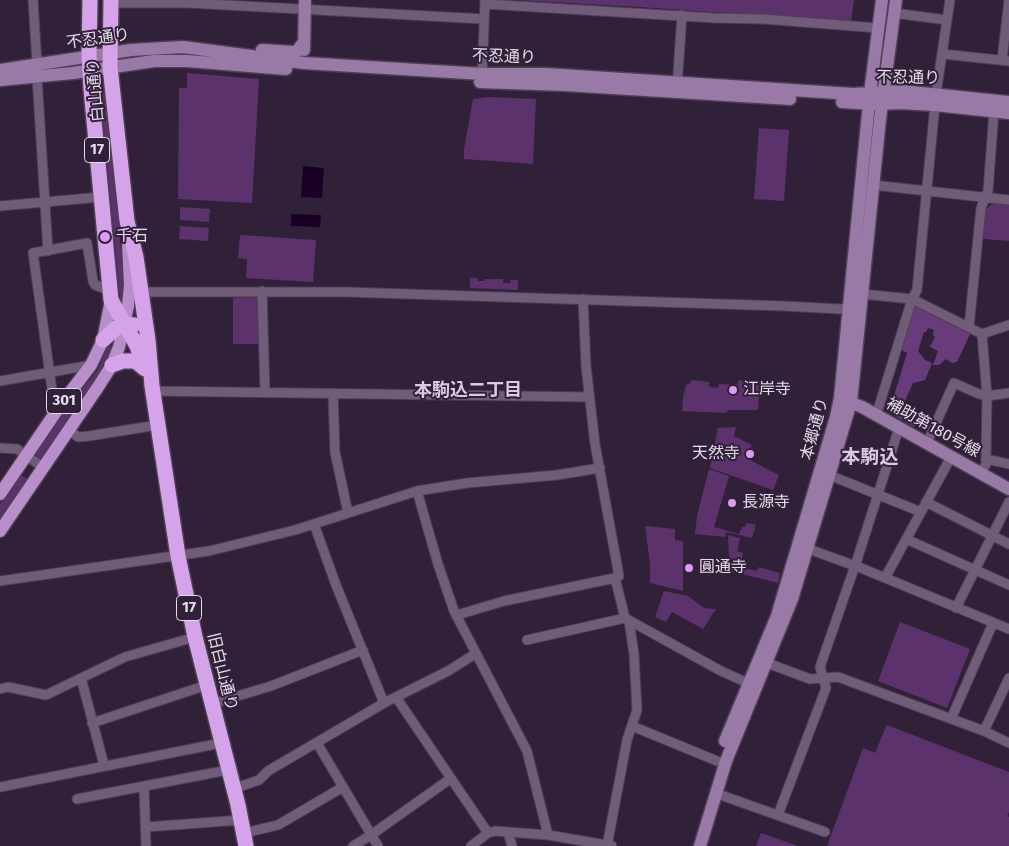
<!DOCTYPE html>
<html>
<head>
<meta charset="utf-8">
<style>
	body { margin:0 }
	canvas { display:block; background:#312138 }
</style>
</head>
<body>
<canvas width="1009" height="846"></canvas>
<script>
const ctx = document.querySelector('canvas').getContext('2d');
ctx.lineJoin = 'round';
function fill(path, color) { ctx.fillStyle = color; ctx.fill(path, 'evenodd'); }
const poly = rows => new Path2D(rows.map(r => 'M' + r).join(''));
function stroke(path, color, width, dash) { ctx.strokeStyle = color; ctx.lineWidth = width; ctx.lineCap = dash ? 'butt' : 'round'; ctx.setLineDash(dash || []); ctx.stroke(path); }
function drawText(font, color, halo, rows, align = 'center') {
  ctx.font = font + ' "Fira Sans","Noto Sans JP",sans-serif'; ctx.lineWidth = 4; ctx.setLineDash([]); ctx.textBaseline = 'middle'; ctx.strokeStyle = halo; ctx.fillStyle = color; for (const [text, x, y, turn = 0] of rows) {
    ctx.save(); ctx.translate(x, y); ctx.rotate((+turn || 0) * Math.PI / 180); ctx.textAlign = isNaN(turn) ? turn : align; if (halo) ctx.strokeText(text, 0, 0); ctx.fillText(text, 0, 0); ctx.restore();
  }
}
fill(poly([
	[515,0,854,0,851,22,640,7],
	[187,73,259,79,252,203,178,199,179,88,187,88],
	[104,90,114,168,123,277,123,293,121,307,100,91],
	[489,97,536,99,533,164,464,159,464,149,473,99],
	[759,128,789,130,784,201,754,199],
	[993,203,1009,204,1009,241,985,239,981,235,984,211],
	[180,207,210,209,209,222,180,220],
	[180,226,209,228,208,241,179,239],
	[240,235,316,240,313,282,246,278,247,259,238,258],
	[470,278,477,278,478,281,485,281,485,279,503,279,503,283,510,283,510,280,518,280,518,290,470,288],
	[259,297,260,344,233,344,233,298],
	[108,346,112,347,100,375,44,457,38,459,36,454,67,407,97,371],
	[691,380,709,382,709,387,718,388,719,384,737,385,739,380,760,384,758,410,728,410,726,413,682,411,683,397,686,385,690,384],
	[736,427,734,436,752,445,746,458,779,475,773,490,710,468,718,428],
	[709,469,729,476,714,527,739,534,742,527,745,527,747,523,756,525,752,538,726,532,725,537,695,534,697,516],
	[21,475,27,479,0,518,0,504],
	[645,526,675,529,675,540,683,541,683,591,650,583,650,563],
	[728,535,740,538,737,551,743,553,740,567,757,571,759,567,780,573,778,583,730,571],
	[664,591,688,596,704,608,716,609,703,629,672,612,666,622,655,617],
	[900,622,970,649,947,708,878,681],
	[887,725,1009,772,1009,812,1007,816,1009,817,1009,846,827,846,863,748,875,753,884,731],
	[761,833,798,846,756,846]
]), '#5b326c');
fill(poly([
	[913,303,971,332,957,362,952,363,946,359,939,365,933,365,938,351,929,346,931,345,935,337,933,335,934,330,928,328,926,332,924,332,918,351,925,360,932,363,925,380,913,383,904,403,911,408,907,415,917,421,914,427,889,412,907,353,898,348]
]), '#683b7a');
fill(poly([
	[303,166,324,168,322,198,301,197],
	[291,214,321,215,320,227,291,226]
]), '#1a0026');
const street = poly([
	[33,0,37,64],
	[111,3,188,3,484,19],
	[485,4,715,18,763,19,878,28],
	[894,13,947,20],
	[942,54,1009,61],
	[1002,60,1009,0],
	[37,77,48,251],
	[482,79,485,0],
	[677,87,682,15],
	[936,94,950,0],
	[873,185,1009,200],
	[0,206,101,197],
	[262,291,265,392],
	[141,292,346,292,783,306,840,309,850,308,862,294,912,299,982,334,1009,325],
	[969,327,981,208,988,191,994,111],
	[0,381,91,365],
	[153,391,589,397],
	[333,394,335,452,348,513],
	[62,403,53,397,33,253,87,243,93,281,95,285,111,291],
	[876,416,912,299,917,290,935,105],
	[69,430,78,437,89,436,158,425],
	[927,443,954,383,979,394,987,396,1009,393],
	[0,448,17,449,44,468],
	[986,459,1009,464],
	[981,473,986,464,986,459,987,396,982,334],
	[829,475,921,512],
	[417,491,438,564,454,611,527,751,548,835],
	[926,502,1009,544],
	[314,524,336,585,384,703],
	[906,539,1009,585],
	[803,547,861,568,1009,629],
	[615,578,625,618,721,671,752,685],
	[885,578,951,457],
	[0,581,209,551,295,530,417,491,467,483,557,475,600,468],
	[956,608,1009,502],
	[457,615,504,601,615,578,619,576,595,444,586,366,583,299],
	[527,640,625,618],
	[767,663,810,679,838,677,984,731,1009,743],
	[81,678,104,765],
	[0,689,8,687,46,695,125,657,195,637],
	[396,697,488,833],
	[211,704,271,686,363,650],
	[951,719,993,623],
	[92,723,207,685],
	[632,726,717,761],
	[984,731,1009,678],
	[317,743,378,846],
	[144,786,146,846],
	[0,787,221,743],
	[233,789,259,780,268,771,384,703,448,671,475,654],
	[715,793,825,832],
	[77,799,228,770],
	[778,815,826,688,820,667,857,560,899,428],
	[146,827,241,820],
	[508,832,512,846],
	[244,833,278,825,343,787],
	[353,846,371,835,450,779],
	[471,846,488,833,495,831,548,835,612,846],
	[607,846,627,740,637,710,634,654,629,621]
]);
const secondary = poly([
	[262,50,293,52,297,51,304,42],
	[304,50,305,0],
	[0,70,131,50,183,47,304,63,483,74,546,74,853,94,902,91,1009,102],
	[0,80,73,73,154,61,187,61,286,69],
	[480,82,565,85,790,99],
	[842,102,873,104,901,103,935,105,1009,113],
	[844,400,862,407,1009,489],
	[725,741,777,616,836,417,840,398,870,93,882,0],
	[700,846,726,761,792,599,851,402,880,119,896,0]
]);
const primary = poly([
	[0,494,62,403,91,365,103,340,111,300],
	[0,531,98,387,112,365,119,347,128,306,130,285,128,243]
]);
const highway = poly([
	[90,0,89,56,91,89,111,300,137,346,145,369],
	[111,0,110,67,127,221,136,257,148,340,152,386,178,556,195,637,238,805,246,846],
	[103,340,116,328,125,324,134,325],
	[112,365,123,361,135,361,145,369]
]);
stroke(street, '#4e3f54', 11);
stroke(secondary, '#4e3f54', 15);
stroke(primary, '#4e3f54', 15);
stroke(highway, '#4e3f54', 18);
stroke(street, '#705c79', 9);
stroke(secondary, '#9979a6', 12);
stroke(primary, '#b88fca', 12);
stroke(highway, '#d5a3ea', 15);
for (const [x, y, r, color] of [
	[105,237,6,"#da9af6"],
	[733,390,5,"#da9af6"],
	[750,454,5,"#da9af6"],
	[732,503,5,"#da9af6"],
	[689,568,5,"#da9af6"]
]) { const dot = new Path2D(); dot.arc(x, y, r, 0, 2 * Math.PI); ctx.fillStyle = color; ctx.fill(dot); stroke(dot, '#312138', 2); }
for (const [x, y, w] of [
	[97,150,25],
	[64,401,35],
	[189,608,25]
]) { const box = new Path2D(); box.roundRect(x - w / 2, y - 12.5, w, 25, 4); ctx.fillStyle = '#312138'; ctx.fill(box); stroke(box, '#e5dbea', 1); }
drawText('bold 15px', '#e5dbea', null, [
	["17",97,150],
	["301",64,401],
	["17",189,608]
]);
drawText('16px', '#e5dbea', '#312138', [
	["不忍通り",98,39,-8],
	["不忍通り",504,57,2],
	["不忍通り",908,78,1],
	["白山通り",96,90,-95],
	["補助第180号線",933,428,29],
	["本郷通り",815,429,-75],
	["旧白山通り",222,672,76]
]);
drawText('16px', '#e5dbea', '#312138', [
	["千石",116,237],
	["江岸寺",743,390],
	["天然寺",740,454,"right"],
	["長源寺",742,503],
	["圓通寺",699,568]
], 'left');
drawText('bold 18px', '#dcc7e5', '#312138', [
	["本駒込二丁目",468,391]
]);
drawText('bold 19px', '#dcc7e5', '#312138', [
	["本駒込",870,458]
]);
</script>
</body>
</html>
